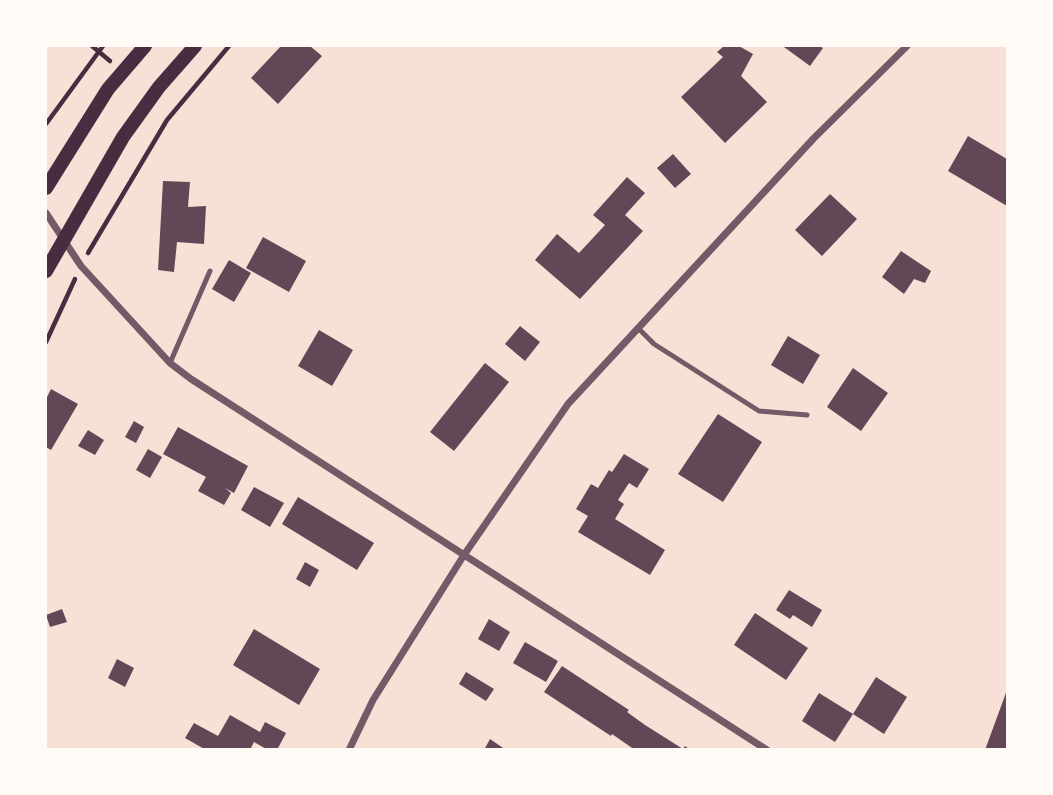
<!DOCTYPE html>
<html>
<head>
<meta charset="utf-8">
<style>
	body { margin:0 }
	#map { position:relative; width:1053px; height:795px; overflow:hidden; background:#f7e1d7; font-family:"Nunito Sans",sans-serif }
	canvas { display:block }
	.frame { position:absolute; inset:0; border:47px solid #fffaf5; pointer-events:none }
</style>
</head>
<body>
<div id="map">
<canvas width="1053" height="795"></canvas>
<div class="frame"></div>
</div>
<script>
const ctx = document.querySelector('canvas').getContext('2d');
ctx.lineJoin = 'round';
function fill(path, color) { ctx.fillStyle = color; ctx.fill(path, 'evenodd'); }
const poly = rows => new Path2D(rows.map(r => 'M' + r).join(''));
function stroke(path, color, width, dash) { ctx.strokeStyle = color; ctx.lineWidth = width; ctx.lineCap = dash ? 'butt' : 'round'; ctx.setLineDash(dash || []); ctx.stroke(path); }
fill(poly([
	[281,46,310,46,322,56,278,104,251,78],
	[724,46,739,46,753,54,741,76,767,102,725,143,681,97,723,57,717,52],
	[785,46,819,46,823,48,810,66,784,47],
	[968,136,1007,159,1007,206,948,171],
	[673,154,691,174,675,188,657,168],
	[627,177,645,193,625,215,643,231,580,299,535,260,557,234,579,253,605,225,593,215],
	[163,181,190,182,188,207,206,206,204,244,177,242,174,272,158,270],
	[830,194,857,219,822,256,795,230],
	[263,237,306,261,289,292,246,268],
	[901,251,931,271,925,283,914,279,904,294,882,277],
	[229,260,251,273,234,302,212,289],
	[520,326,540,342,525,361,505,344],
	[319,330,353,350,332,386,298,366],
	[788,336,820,355,803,384,771,365],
	[485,363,509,382,454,451,430,432],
	[853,368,888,393,861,431,827,407],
	[51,389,78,404,51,450,46,447,46,399],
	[718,414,762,442,723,502,678,474],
	[134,421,144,427,136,443,125,437],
	[178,427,248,466,234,493,225,488,231,493,224,505,198,491,206,477,163,454],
	[88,430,104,440,95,455,78,446],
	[148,449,162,457,150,478,136,470],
	[624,454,649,469,637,488,629,483,618,500,624,504,615,519,665,550,650,575,578,532,588,516,576,509,591,484,598,488,609,470,612,472],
	[254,487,284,503,270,527,241,510],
	[298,497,374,543,357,570,282,524],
	[305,562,319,570,310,587,296,579],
	[789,590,822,610,812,627,793,615,790,619,776,610],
	[62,609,67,622,50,627,46,615],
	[755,613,808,648,786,680,734,645],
	[489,619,510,632,499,651,478,639],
	[254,629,320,669,299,705,233,665],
	[525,642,558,661,546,682,513,663],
	[117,659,134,668,125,687,108,678],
	[562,666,629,710,627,712,645,725,683,749,685,746,690,750,635,750,612,734,611,736,544,692],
	[466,672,494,689,486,701,459,684],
	[876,677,907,697,884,734,853,714],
	[1007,690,1007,750,985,750],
	[819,693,853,714,835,742,802,721],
	[230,715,260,732,265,722,286,733,277,750,268,750,254,742,250,750,206,750,185,738,194,723,218,736],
	[490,739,506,750,484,750]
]), '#644757');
stroke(poly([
	[92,46,110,61],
	[46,124,103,46],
	[88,253,167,120,229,46],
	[46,342,75,279]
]), '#4a2c40', 4.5);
stroke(poly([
	[638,328,654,344,759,411,807,415],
	[170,363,210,271]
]), '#755966', 5);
stroke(poly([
	[46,213,81,266,170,363,191,379,767,750],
	[349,750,373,700,464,555,568,404,814,138,907,46]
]), '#755966', 7);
stroke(poly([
	[46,188,108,89,145,46],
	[46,271,123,137,159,87,195,46]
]), '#4a2c40', 14);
</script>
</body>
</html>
